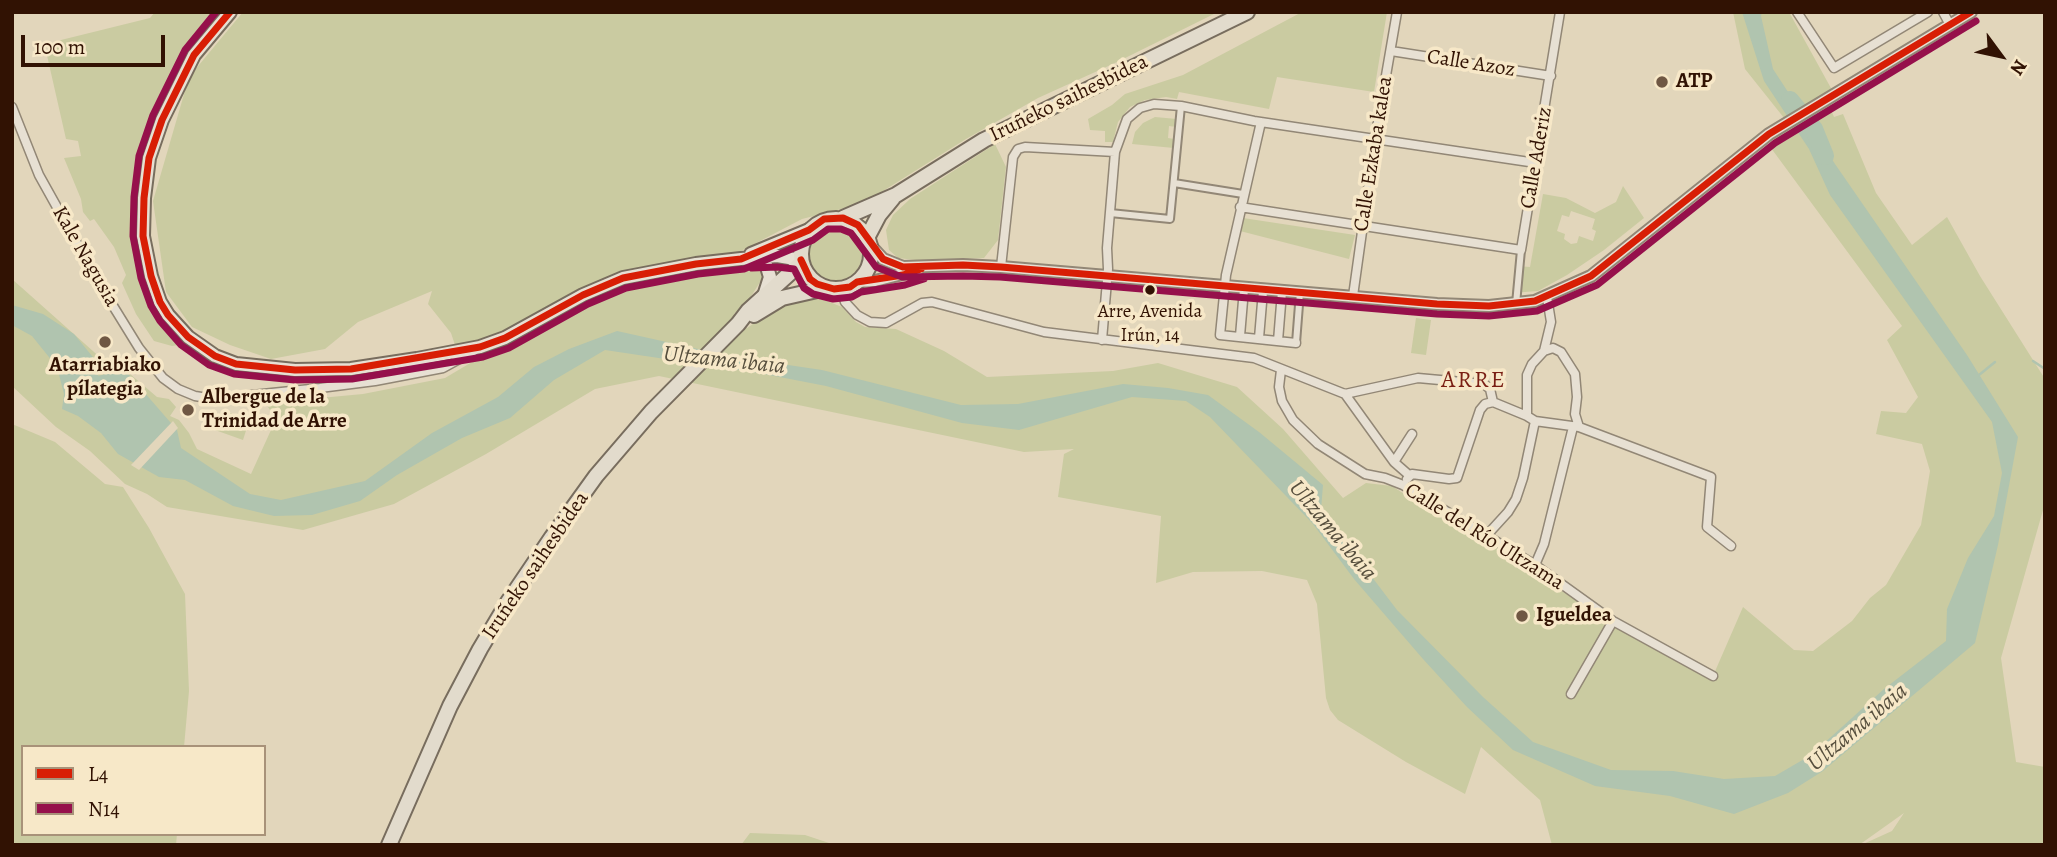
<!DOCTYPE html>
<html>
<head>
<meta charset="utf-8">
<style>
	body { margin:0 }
	#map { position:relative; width:2057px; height:857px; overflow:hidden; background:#e2d6bb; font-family:Alegreya,serif }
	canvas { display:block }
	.frame { position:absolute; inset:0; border:14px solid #311203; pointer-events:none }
	.legend { position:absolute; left:21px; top:745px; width:245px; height:91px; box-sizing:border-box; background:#f7e8c8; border:2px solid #a89279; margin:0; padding:9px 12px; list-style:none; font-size:21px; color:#311203 }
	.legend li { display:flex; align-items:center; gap:14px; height:35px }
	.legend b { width:35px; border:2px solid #a89279 }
	.north { position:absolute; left:1966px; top:21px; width:70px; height:70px; -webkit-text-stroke:5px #f7e8c8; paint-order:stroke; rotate:123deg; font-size:19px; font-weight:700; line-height:28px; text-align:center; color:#311203 }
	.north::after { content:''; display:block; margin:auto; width:24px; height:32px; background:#311203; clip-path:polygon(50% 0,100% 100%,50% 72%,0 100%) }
	.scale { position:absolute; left:21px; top:35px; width:144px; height:32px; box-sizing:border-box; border:4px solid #311203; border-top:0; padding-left:9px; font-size:21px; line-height:24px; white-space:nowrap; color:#311203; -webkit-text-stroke:5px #f7e8c8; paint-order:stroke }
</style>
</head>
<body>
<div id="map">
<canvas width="2057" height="857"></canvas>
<div class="frame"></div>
<ul class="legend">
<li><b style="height:9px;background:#d81e05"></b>L4</li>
<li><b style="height:9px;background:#96104b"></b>N14</li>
</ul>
<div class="north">N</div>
<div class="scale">100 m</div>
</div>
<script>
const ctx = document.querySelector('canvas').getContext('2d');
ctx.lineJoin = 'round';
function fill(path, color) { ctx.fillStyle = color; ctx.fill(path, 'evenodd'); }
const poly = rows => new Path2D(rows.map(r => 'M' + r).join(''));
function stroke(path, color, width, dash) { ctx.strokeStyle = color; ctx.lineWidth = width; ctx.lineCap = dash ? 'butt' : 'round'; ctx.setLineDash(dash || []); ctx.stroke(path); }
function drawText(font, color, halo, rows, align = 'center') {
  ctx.font = font + ' Alegreya,serif'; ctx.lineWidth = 7; ctx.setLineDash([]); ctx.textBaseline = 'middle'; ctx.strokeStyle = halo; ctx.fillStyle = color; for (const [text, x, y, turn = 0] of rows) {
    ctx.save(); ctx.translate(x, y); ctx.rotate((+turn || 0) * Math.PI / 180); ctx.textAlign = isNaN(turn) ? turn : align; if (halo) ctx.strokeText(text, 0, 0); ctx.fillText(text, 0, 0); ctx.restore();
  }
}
fill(poly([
	[155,12,216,12,174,73,154,110,146,135,139,178,137,219,149,292,157,310,185,344,172,346,154,341,136,314,122,283,126,275,114,247,94,219,90,221,83,212,81,199,64,158,81,156,78,141,66,139,46,51,61,40,150,18],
	[243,12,1218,12,1115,63,1038,98,966,139,875,196,853,206,802,219,739,252,617,273,505,330,456,348,451,333,428,304,432,291,358,322,325,349,271,359,230,345,192,327,166,292,153,201,189,77],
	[1302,12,1387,12,1374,92,1277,77,1269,109,1179,92,1177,99,1166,97,1145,100,1130,107,1118,122,1113,142,1105,142,1105,131,1090,130,1088,119,1112,105,1125,94,1183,75],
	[1733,12,1789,12,1832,90,1831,110,1834,117,1843,114,1876,193,1912,245,1947,217,1980,276,2045,379,2045,503,2001,658,2016,762,2045,767,2045,845,1861,845,1892,831,1904,813,1859,845,1552,845,1540,800,1481,747,1465,794,1406,762,1338,720,1330,710,1326,698,1317,604,1307,580,1262,571,1193,572,1156,583,1161,516,1058,497,1064,454,1074,449,1024,452,659,376,595,389,486,454,394,504,303,530,167,507,147,494,125,484,90,451,56,427,12,386,12,279,112,368,130,374,157,397,169,399,176,407,170,416,179,420,189,433,197,449,251,474,276,419,268,407,277,402,363,394,445,378,477,359,504,348,580,302,614,287,667,276,756,262,762,269,762,279,750,298,734,314,747,328,784,303,808,297,827,301,842,307,856,322,865,327,896,329,944,351,987,377,1113,371,1158,363,1237,387,1283,429,1343,498,1366,483,1392,486,1464,533,1486,541,1607,621,1713,676,1743,607,1794,650,1813,651,1852,621,1870,598,1886,585,1921,525,1930,471,1922,444,1876,434,1881,411,1906,413,1918,397,1887,340,1902,326,1771,148,1777,144,1773,139,1792,128,1745,69],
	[1155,117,1177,119,1176,127,1169,126,1168,138,1174,139,1174,148,1132,144,1135,132,1143,123],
	[995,144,1006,167,998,240,984,258,924,261,898,258,889,250,886,230,893,215,910,199],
	[1623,186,1644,218,1604,250,1567,275,1538,291,1512,293,1517,266,1530,267,1543,194,1566,198,1595,213,1616,202],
	[1571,211,1595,219,1592,229,1596,231,1593,241,1579,236,1577,243,1571,244,1564,239,1565,234,1557,231,1562,215,1569,217],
	[1243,218,1355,235,1349,259,1240,231],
	'808 254a27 27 0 1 1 54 0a27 27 0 1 1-54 0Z',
	[1416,318,1431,320,1426,355,1411,353],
	[225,412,250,418,243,440,215,430],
	[12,424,55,442,105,484,123,487,149,528,185,594,189,691,184,747,23,747,23,834,177,834,176,845,12,845],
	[750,833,805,835,835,845,741,845]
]), '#cacba1');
fill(poly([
	[1742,12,1762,12,1761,16,1773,69,1835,164,1967,355,2018,437,1998,545,1975,643,1823,771,1788,793,1734,814,1670,796,1595,786,1513,750,1467,707,1423,659,1354,579,1313,524,1210,417,1186,401,1132,397,1019,430,962,423,826,386,759,373,605,350,554,380,510,418,462,438,397,475,360,501,312,515,274,516,233,506,185,480,159,477,118,454,101,433,78,416,62,409,64,394,57,367,32,336,12,325,12,305,43,314,74,334,101,367,98,376,124,369,177,430,181,448,250,494,281,500,365,481,432,433,498,397,534,367,569,349,617,331,734,357,822,370,961,405,1018,404,1123,384,1168,388,1208,395,1259,432,1323,485,1321,510,1397,610,1483,697,1533,742,1611,770,1673,771,1724,779,1775,776,1811,755,1884,689,1946,641,1947,609,1968,558,1994,516,2002,473,1992,422,1830,195,1809,149,1764,81]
]), '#b0c4af');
fill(poly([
	[173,421,178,428,139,470,131,465]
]), '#e2d6bb');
stroke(poly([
	[2033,361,2045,369],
	[1979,375,1995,362]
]), '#b0c4af', 2.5);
stroke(poly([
	[1790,100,1814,129,1825,156]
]), '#b0c4af', 18);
const pedestrian = poly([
	[1174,183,1243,194],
	[1110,213,1170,219,1181,106],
	[1516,304,1521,250],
	[1296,343,1300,292]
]);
const minor = poly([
	[1797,12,1834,68,1928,12],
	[1943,12,1950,25],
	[1391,51,1551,76],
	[12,107,39,175,102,288,139,348,163,378,178,389,195,396,214,399,320,388,375,381,443,368,474,351],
	[1261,122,1226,275,1220,335,1296,343],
	[1240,207,1521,250,1560,12],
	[1001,267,1013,157,1018,149,1025,147,1115,152],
	[841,289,845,302,857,315,870,322,886,323,922,303,932,302,1044,332,1254,358,1345,394,1418,378,1484,384,1490,389,1493,402,1527,416],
	[1353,296,1375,139,1397,12],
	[1240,336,1244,289],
	[1259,338,1263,291],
	[1102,340,1108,269,1107,248,1115,152,1127,119,1140,108,1154,104,1181,106,1254,121,1536,163],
	[1278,341,1282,292],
	[1544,351,1553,348,1561,352,1575,374,1577,397,1575,414,1579,427],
	[1281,370,1279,387,1282,401,1293,420,1318,444,1365,474,1385,478,1403,485,1535,565,1613,621,1713,676],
	[1345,394,1394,462,1410,476,1407,479],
	[1535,421,1579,427,1711,477,1707,527,1731,546],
	[1394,462,1412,434],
	[1410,476,1412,474,1449,479,1457,478,1480,410,1485,404,1493,402],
	[1487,535,1508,512,1516,499,1523,478,1535,421,1527,416,1527,375,1532,364,1544,351,1551,322,1547,297],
	[1535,565,1544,544,1573,427],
	[1571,694,1613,621]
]);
const tertiary = poly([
	[871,246,883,259,903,267,963,265,1001,267,1437,304,1489,306,1535,301,1591,276,1769,134,1971,12],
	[857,282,875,281,918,270]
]);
const secondary = poly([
	[230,12,194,55,162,120,149,158,144,198,143,236,151,276,160,302,168,315,188,337,215,356,236,364,295,370,351,369,417,359,480,347,505,338,583,295,623,278,696,264,741,259,777,256,801,260],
	[751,254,809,230],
	[760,258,767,267,770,277,764,296]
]);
const trunk = poly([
	[843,218,896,195,984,140,1247,12],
	'801 254a35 35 0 1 1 70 0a35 35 0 1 1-70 0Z',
	[868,236,879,215,893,198],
	[754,315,782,298,826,288],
	[389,845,450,706,480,649,508,602,552,537,596,476,651,412,738,324,748,311,801,263]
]);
stroke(pedestrian, '#928776', 10);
stroke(minor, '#928776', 11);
stroke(tertiary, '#928776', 14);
stroke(secondary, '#786d5e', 16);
stroke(trunk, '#786d5e', 18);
stroke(pedestrian, '#e7e0d3', 6);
stroke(minor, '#e7e0d3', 8);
stroke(tertiary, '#e7e0d3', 10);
stroke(secondary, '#e7e0d3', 12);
stroke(trunk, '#e2dbcc', 14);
stroke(poly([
	[230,12,194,55,162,120,149,158,144,198,143,236,151,276,160,302,168,315,188,337,215,356,236,364,295,370,351,369,480,347,505,338,583,295,623,278,696,264,741,259,809,230,824,219,843,218,858,225,883,259,903,267,963,265,1001,267,1437,304,1489,306,1535,301,1591,276,1769,134,1971,12],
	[801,260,810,279,817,284,834,289,850,287,857,282,903,275,921,269]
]), '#d81e05', 7);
stroke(poly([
	[216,12,185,50,153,115,139,156,134,197,133,236,141,278,151,306,160,321,181,345,209,365,234,374,295,380,352,379,483,357,509,348,588,304,626,288,698,274,744,269,813,240,828,229,841,229,851,233,876,267,902,277,963,276,1000,277,1437,314,1489,316,1537,311,1597,285,1775,143,1976,21],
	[752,268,777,267,794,269,804,288,813,294,833,299,852,297,861,292,905,285,924,279]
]), '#96104b', 7);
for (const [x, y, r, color] of [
	[1662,82,7,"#6f5743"],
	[1150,290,6,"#311203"],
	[105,342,7,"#6f5743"],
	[188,410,7,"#6f5743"],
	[1522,616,7,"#6f5743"]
]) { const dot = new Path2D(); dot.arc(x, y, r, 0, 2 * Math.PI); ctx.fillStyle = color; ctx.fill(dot); stroke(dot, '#f7e8c8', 2.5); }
drawText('19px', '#311203', '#f7e8c8', [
	["Arre, Avenida",1150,312],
	["Irún, 14",1150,336]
]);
drawText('21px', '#311203', '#f7e8c8', [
	["Calle Azoz",1471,64,9],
	["Iruñeko saihesbidea",1069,99,-26],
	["Calle Ezkaba kalea",1374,154,-81],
	["Calle Aderiz",1537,158,-80],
	["Kale Nagusia",85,257,60],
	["Calle del Río Ultzama",1484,537,32],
	["Iruñeko saihesbidea",536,566,-56]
]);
drawText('bold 21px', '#311203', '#f7e8c8', [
	["ATP",1676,82],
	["Atarriabiako",105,366,"center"],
	["pílategia",105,390,"center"],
	["Albergue de la",202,398],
	["Trinidad de Arre",202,422],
	["Igueldea",1536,616]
], 'left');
drawText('italic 23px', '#564e3d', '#f7e8c8', [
	["Ultzama ibaia",724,361,6],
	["Ultzama ibaia",1332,531,50],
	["Ultzama ibaia",1858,728,-40]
]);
ctx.letterSpacing = '2px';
drawText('24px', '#7a1f14', '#f7e8c8', [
	["ARRE",1474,381]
]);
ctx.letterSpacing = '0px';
</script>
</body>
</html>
